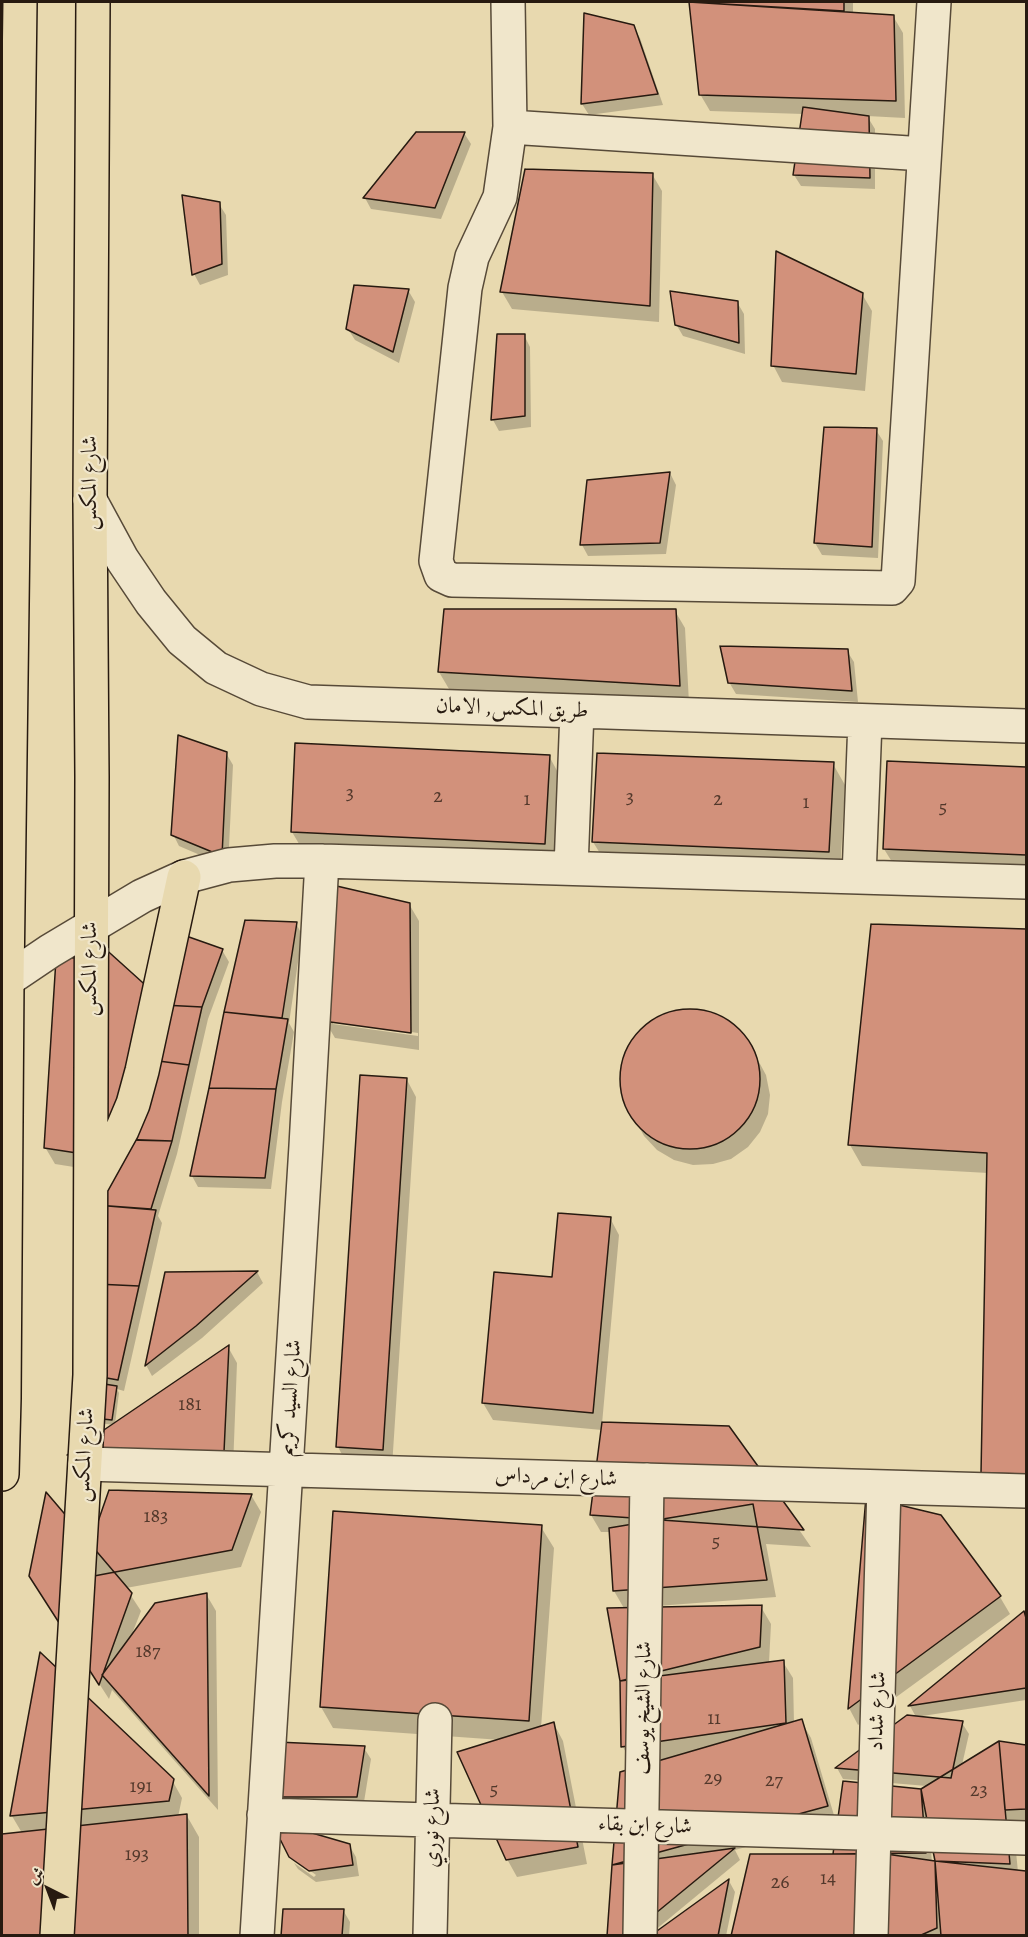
<!DOCTYPE html>
<html>
<head>
<meta charset="utf-8">
<style>
	body { margin:0 }
	#map { position:relative; width:1028px; height:1937px; overflow:hidden; background:#e8d9af; font-family:Alegreya,Amiri,serif }
	canvas { display:block }
	.frame { position:absolute; inset:0; border:3px solid #271a10; pointer-events:none }
	.north { position:absolute; left:18px; top:1859px; width:60px; height:60px; -webkit-text-stroke:4px #f0e6cb; paint-order:stroke; rotate:318deg; font-size:16px; font-weight:700; line-height:24px; text-align:center; color:#271a10 }
	.north::after { content:''; display:block; margin:auto; width:21px; height:27px; background:#271a10; clip-path:polygon(50% 0,100% 100%,50% 72%,0 100%) }
</style>
</head>
<body>
<div id="map">
<canvas width="1028" height="1937"></canvas>
<div class="frame"></div>
<div class="north">ش</div>
</div>
<script>
const ctx = document.querySelector('canvas').getContext('2d');
ctx.lineJoin = 'round';
function fill(path, color) { ctx.fillStyle = color; ctx.fill(path, 'evenodd'); }
const poly = rows => new Path2D(rows.map(r => 'M' + r).join(''));
function stroke(path, color, width, dash) { ctx.strokeStyle = color; ctx.lineWidth = width; ctx.lineCap = dash ? 'butt' : 'round'; ctx.setLineDash(dash || []); ctx.stroke(path); }
function drawText(font, color, halo, rows, align = 'center') {
  ctx.font = font + ' Alegreya,Amiri,serif'; ctx.lineWidth = 4.5; ctx.setLineDash([]); ctx.textBaseline = 'middle'; ctx.strokeStyle = halo; ctx.fillStyle = color; for (const [text, x, y, turn = 0] of rows) {
    ctx.save(); ctx.translate(x, y); ctx.rotate((+turn || 0) * Math.PI / 180); ctx.textAlign = isNaN(turn) ? turn : align; if (halo) ctx.strokeText(text, 0, 0); ctx.fillText(text, 0, 0); ctx.restore();
  }
}
fill(poly([
	[690,2,853,2,853,14,893,16,903,33,905,118,867,116,875,129,875,189,801,186,794,175,803,114,710,111,700,94],
	[633,26,640,38,663,105,589,115,582,104],
	[464,133,471,144,441,219,371,209,365,198],
	[652,174,662,191,659,322,512,309,502,292],
	[219,204,226,215,228,275,200,285,194,274],
	[408,290,415,302,399,363,355,340,348,329],
	[862,294,872,311,865,391,782,382,773,365],
	[737,302,744,314,745,354,683,336,676,324],
	[524,335,530,347,531,427,499,431,493,420,499,336],
	[876,430,883,441,878,558,822,555,815,543],
	[670,473,676,485,666,554,588,556,582,545],
	[675,611,685,628,689,703,449,689,439,672],
	[847,651,854,662,858,702,736,694,729,682],
	[297,744,549,756,561,778,557,865,305,854,292,832],
	[226,753,233,765,228,867,179,846,173,834],
	[888,763,1026,769,1026,875,897,870,884,849],
	[833,764,845,785,840,873,606,863,593,842],
	[409,904,419,921,419,1050,335,1038,325,1021],
	[333,1021,418,1033,418,1036,333,1024],
	[246,922,296,923,302,935,289,1023,294,1032,282,1102,271,1189,198,1187,192,1176],
	[872,926,1026,930,1026,1495,995,1494,982,1472,988,1173,862,1166,850,1145],
	[222,950,229,962,208,1019,177,1154,158,1216,162,1223,124,1391,117,1389,119,1393,115,1424,228,1347,237,1363,233,1468,114,1425,98,1423,99,1171,55,1164,45,1147,151,992],
	[679,1011,698,1011,717,1016,734,1026,747,1040,766,1075,770,1095,768,1114,760,1132,748,1147,731,1159,713,1164,693,1165,674,1160,657,1150,644,1136,625,1101,621,1082,624,1062,632,1044,644,1029,660,1018],
	[407,1080,416,1097,392,1467,347,1464,338,1447],
	[610,1218,619,1235,602,1424,728,1427,811,1547,766,1544,776,1597,644,1607,644,1609,761,1607,771,1624,769,1663,783,1662,793,1678,794,1723,801,1721,811,1738,836,1822,735,1850,740,1860,648,1936,608,1936,613,1865,664,1761,664,1759,632,1764,623,1747,622,1681,609,1610,625,1610,614,1591,610,1532,601,1532,591,1515,602,1430,493,1420,483,1403,553,1279],
	[257,1272,263,1283,202,1338,152,1376,146,1365,167,1274],
	[251,1495,261,1512,241,1567,126,1588,141,1611,132,1634,206,1594,216,1611,218,1810,112,1690,109,1699,41,1593,91,1547],
	[868,1499,940,1516,1000,1597,1010,1614,858,1725,849,1708],
	[541,1527,554,1548,541,1728,554,1724,563,1741,587,1864,517,1877,507,1859,501,1740,333,1728,321,1707],
	[1024,1613,1026,1618,1026,1700,916,1717,910,1706],
	[907,1717,962,1723,969,1734,962,1765,999,1742,1026,1747,1026,1820,1013,1821,1018,1872,1026,1872,1026,1936,942,1936,941,1934,885,1936,834,1856,844,1783,921,1790,927,1786,843,1779,837,1768],
	[930,1839,932,1839,937,1868,932,1862],
	[364,1748,371,1759,363,1808,284,1808,277,1797],
	[172,1780,182,1798,178,1817,187,1816,199,1837,199,1936,2,1936,2,1835,22,1833,12,1816],
	[349,1845,356,1857,359,1876,316,1882,298,1869,294,1863,314,1877,316,1875,290,1856],
	[729,1881,735,1892,726,1936,653,1936],
	[343,1910,350,1922,349,1936,282,1936]
]), '#0003');
const building = poly([
	[689,2,844,2,844,11,689,2],
	[689,2,894,15,896,101,699,95,689,2],
	[584,13,634,25,658,94,581,104,584,13],
	[803,107,869,116,870,178,793,175,803,107],
	[416,132,465,132,435,208,363,198,416,132],
	[525,169,653,173,650,306,500,292,525,169],
	[182,195,220,202,222,264,192,275,182,195],
	[776,251,863,293,856,374,771,366,776,251],
	[354,285,409,289,393,352,346,329,354,285],
	[670,291,738,301,739,343,675,325,670,291],
	[497,334,525,334,525,416,491,420,497,334],
	[824,427,877,428,872,547,814,543,824,427],
	[670,472,660,543,580,545,587,480,670,472],
	[444,609,676,609,680,686,438,672,444,609],
	[720,646,848,649,852,691,728,683,720,646],
	[178,735,227,752,222,856,171,835,178,735],
	[295,743,550,755,545,844,291,832,295,743],
	[597,753,834,762,829,852,592,842,597,753],
	[887,761,1026,767,1026,855,883,849,887,761],
	[328,884,410,903,411,1033,323,1021,328,884],
	[245,920,297,922,282,1018,224,1012,245,920],
	[871,924,1026,929,1026,1474,981,1473,987,1153,848,1145,871,924],
	[172,931,223,949,202,1007,163,1005,172,931],
	[101,945,152,991,107,1156,101,945],
	[86,957,90,1155,44,1148,56,959,86,957],
	[163,1005,202,1007,189,1065,151,1060,163,1005],
	'620 1079a70 70 0 1 1 140 0a70 70 0 1 1-140 0Z',
	[224,1012,288,1019,276,1089,209,1088,224,1012],
	[151,1060,189,1065,172,1141,129,1140,151,1060],
	[360,1075,407,1078,383,1450,336,1447,360,1075],
	[209,1088,276,1089,265,1178,190,1176,209,1088],
	[117,1139,172,1141,151,1209,96,1205,117,1139],
	[96,1205,156,1210,139,1286,96,1284,96,1205],
	[558,1213,611,1217,593,1413,482,1403,494,1272,552,1277,558,1213],
	[258,1271,196,1326,145,1366,165,1272,258,1271],
	[96,1284,139,1286,118,1380,90,1375,96,1284],
	[229,1345,224,1452,67,1455,229,1345],
	[98,1383,117,1386,112,1420,93,1418,98,1383],
	[602,1422,729,1426,804,1530,590,1515,602,1422],
	[109,1490,252,1494,232,1550,78,1579,109,1490],
	[46,1492,132,1593,99,1685,29,1576,46,1492],
	[866,1497,941,1515,1001,1596,848,1709,866,1497],
	[753,1504,767,1580,613,1591,609,1528,753,1504],
	[333,1511,542,1525,529,1721,320,1707,333,1511],
	[207,1593,209,1796,102,1675,155,1603,207,1593],
	[762,1605,760,1647,620,1681,607,1608,762,1605],
	[1024,1611,1026,1618,1026,1688,908,1706,1024,1611],
	[40,1652,174,1779,169,1801,10,1816,40,1652],
	[784,1660,786,1723,621,1747,620,1681,784,1660],
	[907,1715,963,1721,951,1778,835,1768,907,1715],
	[802,1719,828,1806,612,1865,620,1772,802,1719],
	[554,1722,578,1847,506,1860,457,1752,554,1722],
	[999,1741,1010,1864,935,1861,921,1789,999,1741],
	[999,1741,1026,1745,1026,1809,1005,1810,999,1741],
	[277,1742,365,1746,357,1797,276,1797,277,1742],
	[843,1781,921,1789,926,1853,833,1854,843,1781],
	[187,1814,188,1936,2,1936,2,1834,187,1814],
	[271,1821,350,1844,353,1865,309,1871,289,1857,271,1821],
	[735,1848,628,1936,607,1936,612,1865,735,1848],
	[750,1854,861,1854,857,1936,731,1936,750,1854],
	[886,1854,935,1861,937,1928,919,1936,884,1936,886,1854],
	[935,1861,1026,1871,1026,1936,941,1936,935,1861],
	[729,1879,718,1936,650,1936,729,1879],
	[283,1909,344,1909,342,1936,281,1936,283,1909]
]);
fill(building, '#d2917b');
stroke(building, '#271a10', 1.5);
const minor = poly([
	[508,2,510,127,500,197,472,257,465,288,436,561,441,575,452,580,892,588,898,581,934,2],
	[510,127,924,154],
	[90,500,122,559,151,602,182,640,216,668,261,689,308,702,1026,726],
	[571,868,577,711],
	[859,877,865,721],
	[7,980,50,951,142,896,184,877,229,865,275,861,322,861,1026,882],
	[85,1464,1026,1491],
	[264,1815,1026,1838],
	[257,1936,306,1146,322,861],
	[430,1936,435,1720],
	[640,1936,647,1480],
	[871,1936,884,1487]
]);
const major = poly([
	[92,1184,122,1130,133,1104,142,1071,184,877],
	[2,1474,4,1398,7,980,20,2],
	[57,1936,90,1375,92,777,90,500,93,2]
]);
stroke(minor, '#574a38', 36);
stroke(major, '#271a10', 36);
stroke(minor, '#f0e6cb', 33);
stroke(major, '#e8d9af', 33);
drawText('20px', '#52382b', null, [
	["3",350,794],
	["2",438,797],
	["3",630,798],
	["1",527,800],
	["2",718,800],
	["1",806,803],
	["5",943,808],
	["181",190,1405],
	["183",156,1517],
	["5",716,1542],
	["187",148,1652],
	["11",714,1719],
	["29",713,1779],
	["27",774,1781],
	["191",141,1787],
	["5",494,1790],
	["23",979,1791],
	["193",137,1855],
	["14",828,1879],
	["26",780,1883]
]);
drawText('22px', '#271a10', '#f0e6cb', [
	["شارع المكس",91,483,-90],
	["طريق المكس, الامان",512,709,2],
	["شارع المكس",91,969,-90],
	["شارع السيد كريم",291,1398,-86],
	["شارع المكس",85,1455,-87],
	["شارع ابن مرداس",556,1478,2],
	["شارع الشيخ يوسف",644,1708,-89],
	["شارع شداد",878,1711,-88],
	["شارع ابن بقاء",645,1826,2],
	["شارع نوري",433,1828,-89]
]);
</script>
</body>
</html>
